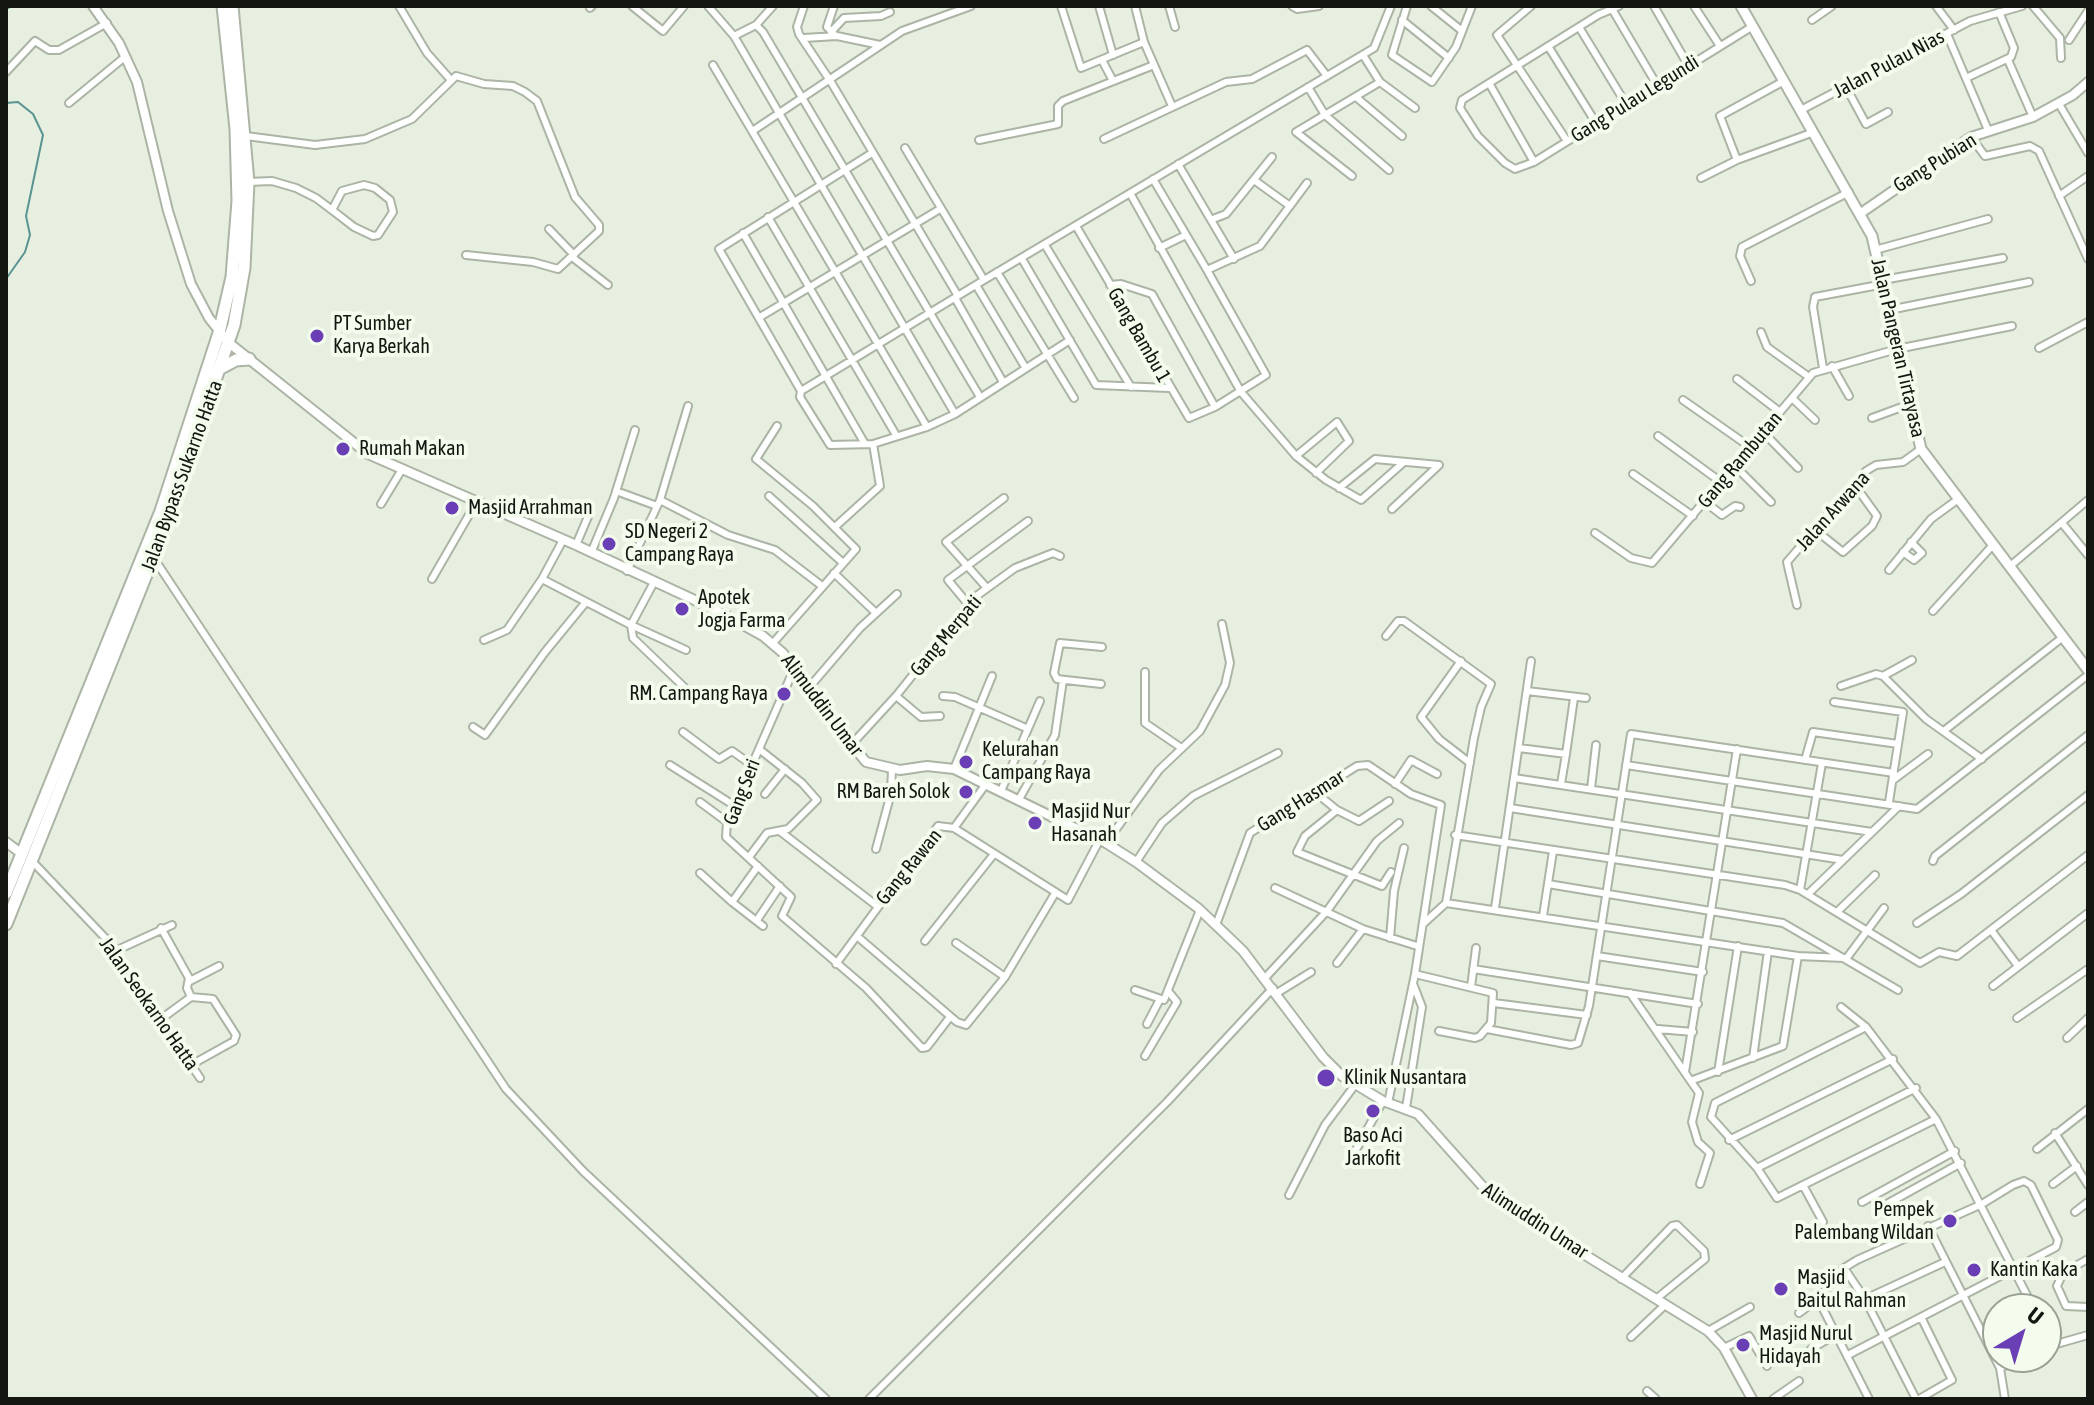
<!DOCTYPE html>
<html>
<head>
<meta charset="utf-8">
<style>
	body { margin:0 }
	#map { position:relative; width:2094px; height:1405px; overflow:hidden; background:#e7f0e0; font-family:"Asap Condensed",sans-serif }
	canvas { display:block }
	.frame { position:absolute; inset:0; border:8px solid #131611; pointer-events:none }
	.north { position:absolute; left:1982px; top:1293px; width:80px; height:80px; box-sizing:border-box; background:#f4fded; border:2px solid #9aa195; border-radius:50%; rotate:38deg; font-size:22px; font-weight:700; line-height:32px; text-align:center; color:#131611 }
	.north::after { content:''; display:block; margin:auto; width:28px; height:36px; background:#6a3eb5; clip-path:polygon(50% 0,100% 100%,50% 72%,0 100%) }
</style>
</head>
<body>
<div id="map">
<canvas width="2094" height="1405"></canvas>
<div class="frame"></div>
<div class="north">U</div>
</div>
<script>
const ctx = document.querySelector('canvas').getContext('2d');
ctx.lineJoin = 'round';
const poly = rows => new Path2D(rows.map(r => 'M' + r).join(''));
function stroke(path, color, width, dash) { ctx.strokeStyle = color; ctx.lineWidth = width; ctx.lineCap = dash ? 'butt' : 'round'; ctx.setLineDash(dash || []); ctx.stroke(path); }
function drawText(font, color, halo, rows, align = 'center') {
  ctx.font = font + ' "Asap Condensed",sans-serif'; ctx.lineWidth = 8; ctx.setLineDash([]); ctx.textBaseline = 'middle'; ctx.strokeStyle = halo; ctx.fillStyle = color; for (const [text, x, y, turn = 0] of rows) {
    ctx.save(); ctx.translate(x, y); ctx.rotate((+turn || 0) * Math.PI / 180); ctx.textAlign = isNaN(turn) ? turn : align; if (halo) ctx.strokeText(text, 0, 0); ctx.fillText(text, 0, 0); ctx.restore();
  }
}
stroke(poly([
	[6,9,12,6],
	[6,103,18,102,33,114,43,135,26,216,30,235,25,252,6,279]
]), '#5a9392', 2);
const street = poly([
	[399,6,427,53,450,79],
	[632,6,663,31,684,6],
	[708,6,734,36,955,414],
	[804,6,797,27,799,34,831,82,958,296],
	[1061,6,1081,68,1144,42],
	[1099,6,1113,55],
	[1135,6,1144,42,1172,106],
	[1169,6,1175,27],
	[1292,6,1297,9,1319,6],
	[1407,6,1392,55,1432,82,1456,47,1472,6],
	[1431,6,1461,30],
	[1531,6,1497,35,1567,141],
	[1619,6,1598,15,1462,100,1460,108,1478,136,1505,163,1515,169,1534,162,1753,26],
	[1654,6,1688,65],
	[1694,6,1720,46],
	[1936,6,1954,30],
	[2033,6,2060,38,2061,58],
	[590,8,592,6],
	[1612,9,1657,85],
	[1402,20,1449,58],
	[1812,20,1832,6],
	[756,25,773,6],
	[1579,27,1626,104],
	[831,32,844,18,881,16,890,12],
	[834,34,827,27,834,6],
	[1947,34,1988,130],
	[734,36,756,25,763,32,980,397],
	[804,38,837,36,880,45],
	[2069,40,2088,11],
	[1548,46,1596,123],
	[1363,55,1380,82,1415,108],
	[1102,60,1113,81],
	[2008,60,2033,117],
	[713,65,927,427],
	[6,72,35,41,49,50,59,50,107,23],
	[1966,78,2011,57,2014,48,1999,12],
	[1489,83,1534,162],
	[1308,87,1325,115,1389,170],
	[1846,87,1866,124,1888,112],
	[1356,97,1402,136],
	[69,103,126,56],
	[2059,104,2088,153],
	[1801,110,1970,21,2022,6],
	[754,130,902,31,971,6],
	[246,136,315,145,365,139,412,119,456,76,484,84,513,86,525,92,537,101,575,197,599,225,599,231,558,269,533,262,466,255],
	[1971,137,1985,156,2030,146,2039,151,2088,259],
	[1104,139,1226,82,1252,79,1307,50,1327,76],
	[979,140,1058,124,1058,106,1063,101,1154,65],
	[905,148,984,280],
	[1737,160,1720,116,1784,81],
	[1178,164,1234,259],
	[1352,176,1296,132,1380,82],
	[1701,178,1737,160,1814,132],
	[1153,179,1207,270,1260,246,1307,183],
	[1254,180,1290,206],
	[248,182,272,181,296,188,316,198,332,210,354,227,373,236,378,235,393,212,390,200,375,188,364,185,342,191,332,210],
	[1130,193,1241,392,1296,456,1326,480,1361,500,1404,462],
	[2059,196,2088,176],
	[768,217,896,435],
	[1213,219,1226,214,1272,157],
	[1076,226,1189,418,1215,407,1266,375,1207,270],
	[549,229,574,255],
	[743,233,865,444],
	[1045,245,1131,387],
	[1159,248,1186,235],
	[1875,250,1988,219],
	[572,257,608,285],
	[1022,259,1096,385,1169,388],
	[997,272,1074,398],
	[1883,280,2003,258],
	[1751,281,1740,256,1742,247,1849,192],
	[976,285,1025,367],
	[1110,285,1121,284,1152,294,1215,407],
	[955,298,1003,382],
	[1889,310,2029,282],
	[760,317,940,209],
	[1761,332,1767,347,1809,377],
	[1070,340,955,414,927,427,873,444,830,445,800,397,801,391,984,280,1374,48,1391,6],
	[2039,348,2088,322],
	[1832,366,1849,396],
	[1823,368,1813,307,1815,297,1884,284],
	[1737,379,1780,412],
	[801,391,719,249,872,153],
	[1792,398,1815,420],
	[1683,400,1750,447],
	[1872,418,1910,404],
	[1763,432,1798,468],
	[1658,436,1721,482],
	[1296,456,1337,422,1349,441,1316,473],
	[1735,466,1771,502],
	[1633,474,1693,516],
	[1339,488,1375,459,1439,465,1392,509],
	[616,491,657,506],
	[769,496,843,563],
	[660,500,728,535,775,550,822,586],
	[1705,502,1722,515,1735,506,1740,507],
	[381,504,401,471],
	[2062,523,2088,555],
	[836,526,880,486,873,444],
	[1814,529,1843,552,1872,526,1877,516,1854,484],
	[1595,533,1631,558,1652,563,1813,373,1897,349,2012,326],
	[576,545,590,512],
	[1903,552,1914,560,1922,553,1911,542],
	[591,553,614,498,635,430],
	[153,557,506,1089,583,1171,826,1399],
	[2009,567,2088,500],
	[1889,570,1931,519,1957,500],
	[627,571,660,500,688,406],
	[834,573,876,613],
	[432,579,477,501],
	[542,579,631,625,653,584],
	[987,588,946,542,1004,498],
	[968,604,948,580,1028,521],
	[1797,605,1787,562,1866,471,1876,465,1903,462,1921,449],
	[1933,611,1992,546],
	[631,625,633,638,684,687],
	[631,625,686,650],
	[1386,636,1398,621,1404,621,1491,684,1481,707,1474,738,1446,903,1423,924],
	[484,640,507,630,542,579,563,540],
	[773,643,856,549,813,506,756,459,777,426],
	[1461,661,1421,717,1439,739,1470,763],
	[794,669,727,822,726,837,791,897,782,916,866,988,922,1048,927,1047,950,1017],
	[1145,672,1145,723,1180,747],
	[1883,676,1926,719,1982,759],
	[1101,684,1057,679,1054,673,1060,643,1102,647],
	[1841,686,1876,674,1883,676,1912,660],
	[807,690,860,628,897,594],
	[1527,691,1586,698],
	[896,696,921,717,940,716],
	[943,696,955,697,1026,728],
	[1834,702,1903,712,1889,802],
	[473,727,485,735,545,652,586,602],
	[1945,730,2063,637],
	[683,732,719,759,732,751,752,765],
	[851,745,896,696,975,597,1015,568,1053,553,1060,556],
	[1519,748,1566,754,1561,784],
	[1566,754,1574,698],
	[1805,760,1813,732,1898,744],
	[670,765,735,806],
	[1626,765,1917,809,2088,675],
	[954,769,992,676],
	[1514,778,1872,832],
	[1893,780,1928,754],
	[1395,784,1411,760,1437,774],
	[1591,789,1596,745],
	[1001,791,1040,701],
	[1315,792,1337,810,1359,821,1389,801],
	[765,794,785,769],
	[1018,801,1055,735,1063,680],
	[700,802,727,822],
	[1510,808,1843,860],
	[1337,810,1305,836,1297,852,1382,886,1391,872],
	[954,828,1068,900,1099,841],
	[781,832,877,906],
	[1455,835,1785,885,1800,890,1920,963,1939,952,1957,956,2088,855],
	[1106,843,1159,770,1200,731,1225,685,1230,663,1222,624],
	[876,849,891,793,892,769],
	[749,857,767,833,788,829,817,800,802,783,759,749],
	[31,860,109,942,200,1078],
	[1933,861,1935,856,2088,735],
	[1136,862,1162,823,1193,796,1278,753],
	[758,866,732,902,763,926],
	[700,873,732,902],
	[1548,884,1783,923,1898,990],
	[1275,888,1363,929,1417,946],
	[1800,890,1822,763],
	[1808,894,1899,806],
	[1446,903,1798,956,1844,958],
	[1495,908,1531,661],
	[1837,912,1875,875],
	[1543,916,1553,851],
	[757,920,780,886],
	[1917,923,1961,894,2088,795],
	[1216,925,1250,833,1357,766,1368,765,1411,794,1441,805,1415,974,1388,1103],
	[161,928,189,978,187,988,191,997,161,1019],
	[1991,930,2018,966],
	[858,937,957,1022,966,1025,1005,977,1054,895],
	[1390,938,1394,891,1404,848],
	[925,941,994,854],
	[956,943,1005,977],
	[115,951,172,925],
	[1597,956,1703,972],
	[1846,959,1884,908],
	[1337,963,1363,929],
	[836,964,938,826,954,828,986,784],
	[1473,969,1698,1004],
	[1415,974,1493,993,1491,1023,1480,1036,1475,1038,1439,1031],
	[1265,978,1327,911,1377,841,1399,823],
	[190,981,219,966],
	[1993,986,2088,913],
	[1471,987,1476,948],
	[1135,990,1164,1000,1200,910],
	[1277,993,1311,972],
	[1630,993,1699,1093,1692,1122,1698,1142,1710,1153,1700,1184],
	[191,997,213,999,236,1035,234,1041,191,1065],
	[1494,1003,1587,1015],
	[1841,1007,1866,1027,1936,1119,2034,1309],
	[2017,1018,2088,969],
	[1147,1024,1159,1001],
	[1866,1027,1715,1103,1711,1117,1757,1168,1777,1198,1936,1119],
	[1487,1029,1571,1045,1578,1043,1589,1006,1631,734,1894,773],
	[1658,1029,1693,1032],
	[2067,1038,2088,1018],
	[1145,1056,1177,1002,1168,991],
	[1753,1058,1768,951],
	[1685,1072,1737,749],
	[1718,1072,1738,946],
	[1693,1080,1783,1046,1798,956],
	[1406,1108,1422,1007,1414,986],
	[2055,1133,2088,1185],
	[1729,1140,1893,1059],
	[2037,1149,2088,1109],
	[1352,1157,1383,1101],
	[1757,1168,1916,1088],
	[2053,1184,2077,1166],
	[1804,1187,1823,1222],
	[1289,1195,1325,1125,1355,1085],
	[1862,1202,1955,1151],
	[1885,1205,1961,1163],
	[2075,1212,2088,1202],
	[1928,1226,2000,1368,2005,1399],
	[2088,1259,2063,1273,2057,1286,2066,1306,2088,1307],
	[1844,1268,1865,1299,1916,1399],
	[1621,1279,1672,1226,1677,1225,1704,1251,1705,1259,1656,1299],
	[1818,1299,1869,1399],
	[1865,1299,1945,1262],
	[1799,1313,1818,1299,1844,1268,1857,1260,1982,1204,2013,1185,2024,1181,2031,1185,2058,1240,2056,1247,1848,1355],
	[1708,1331,1750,1307],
	[2046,1332,2049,1338],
	[1631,1337,1666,1304],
	[2046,1347,2088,1335],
	[1724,1348,1749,1336,1767,1366],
	[1811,1349,1837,1334],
	[2000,1368,2026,1357],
	[1647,1391,1656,1399],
	[869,1399,1167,1102,1273,988],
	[1773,1399,1799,1381],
	[1919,1399,1952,1380,1921,1317]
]);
const secondary = poly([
	[93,6,119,43,137,82,168,211,191,284,209,318,229,343,368,454,576,545,716,610,763,636,783,653,807,690,866,762,900,770,927,766,954,769,1106,843,1136,862,1198,908,1243,951,1323,1057,1342,1076,1383,1101,1418,1114,1493,1198,1708,1331,1724,1348,1752,1399],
	[1861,213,1971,137,2033,117,2073,95,2088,82],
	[6,842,22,854]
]);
const primary = poly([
	[1741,6,1872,236,1921,449,2088,670]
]);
const highway = poly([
	[221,368,236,360,249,359],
	[6,893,161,511,219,333,232,277,238,201,236,129,223,6],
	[6,924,162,535,234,325,244,268,248,182,232,6]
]);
stroke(street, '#abb4a5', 10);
stroke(secondary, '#abb4a5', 12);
stroke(primary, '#abb4a5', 13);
stroke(highway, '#abb4a5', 15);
stroke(street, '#fff', 6);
stroke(secondary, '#fff', 8);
stroke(primary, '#fff', 9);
stroke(highway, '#fff', 11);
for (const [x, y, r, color] of [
	[317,336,8,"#6a3eb5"],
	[343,449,8,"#6a3eb5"],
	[452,508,8,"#6a3eb5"],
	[609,544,8,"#6a3eb5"],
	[682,609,8,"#6a3eb5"],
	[784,694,8,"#6a3eb5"],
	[966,762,8,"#6a3eb5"],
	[966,792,8,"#6a3eb5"],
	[1035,823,8,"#6a3eb5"],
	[1326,1078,10,"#6a3eb5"],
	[1373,1111,8,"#6a3eb5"],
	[1950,1221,8,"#6a3eb5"],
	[1974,1270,8,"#6a3eb5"],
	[1781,1289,8,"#6a3eb5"],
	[1743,1345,8,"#6a3eb5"]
]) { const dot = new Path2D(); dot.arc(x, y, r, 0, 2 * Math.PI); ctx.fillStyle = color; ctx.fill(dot); stroke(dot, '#f4fded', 3); }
drawText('20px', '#131611', '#f4fded', [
	["Jalan Pulau Nias",1889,64,-28],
	["Gang Pulau Legundi",1635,99,-32],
	["Gang Pubian",1935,163,-32],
	["Gang Bambu 1",1139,335,60],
	["Jalan Pangeran Tirtayasa",1898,348,77],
	["Gang Rambutan",1740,460,-50],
	["Jalan Bypass Sukarno Hatta",182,476,-70],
	["Jalan Arwana",1833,511,-48],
	["Gang Merpati",946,636,-50],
	["Alimuddin Umar",822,705,53],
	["Gang Seri",742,792,-69],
	["Gang Hasmar",1301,801,-32],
	["Gang Rawan",909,867,-51],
	["Jalan Seokarno Hatta",149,1004,55],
	["Alimuddin Umar",1535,1221,33]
]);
drawText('20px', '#131611', '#f4fded', [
	["PT Sumber",333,324],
	["Karya Berkah",333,347],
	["Rumah Makan",359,449],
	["Masjid Arrahman",468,508],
	["SD Negeri 2",625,532],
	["Campang Raya",625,555],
	["Apotek",698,598],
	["Jogja Farma",698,621],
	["RM. Campang Raya",768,694,"right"],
	["Kelurahan",982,750],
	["Campang Raya",982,773],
	["RM Bareh Solok",950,792,"right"],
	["Masjid Nur",1051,812],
	["Hasanah",1051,835],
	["Klinik Nusantara",1344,1078],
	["Baso Aci",1373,1136,"center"],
	["Jarkofit",1373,1159,"center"],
	["Pempek",1934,1210,"right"],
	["Palembang Wildan",1934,1233,"right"],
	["Kantin Kaka",1990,1270],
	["Masjid",1797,1278],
	["Baitul Rahman",1797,1301],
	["Masjid Nurul",1759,1334],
	["Hidayah",1759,1357]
], 'left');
</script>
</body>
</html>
